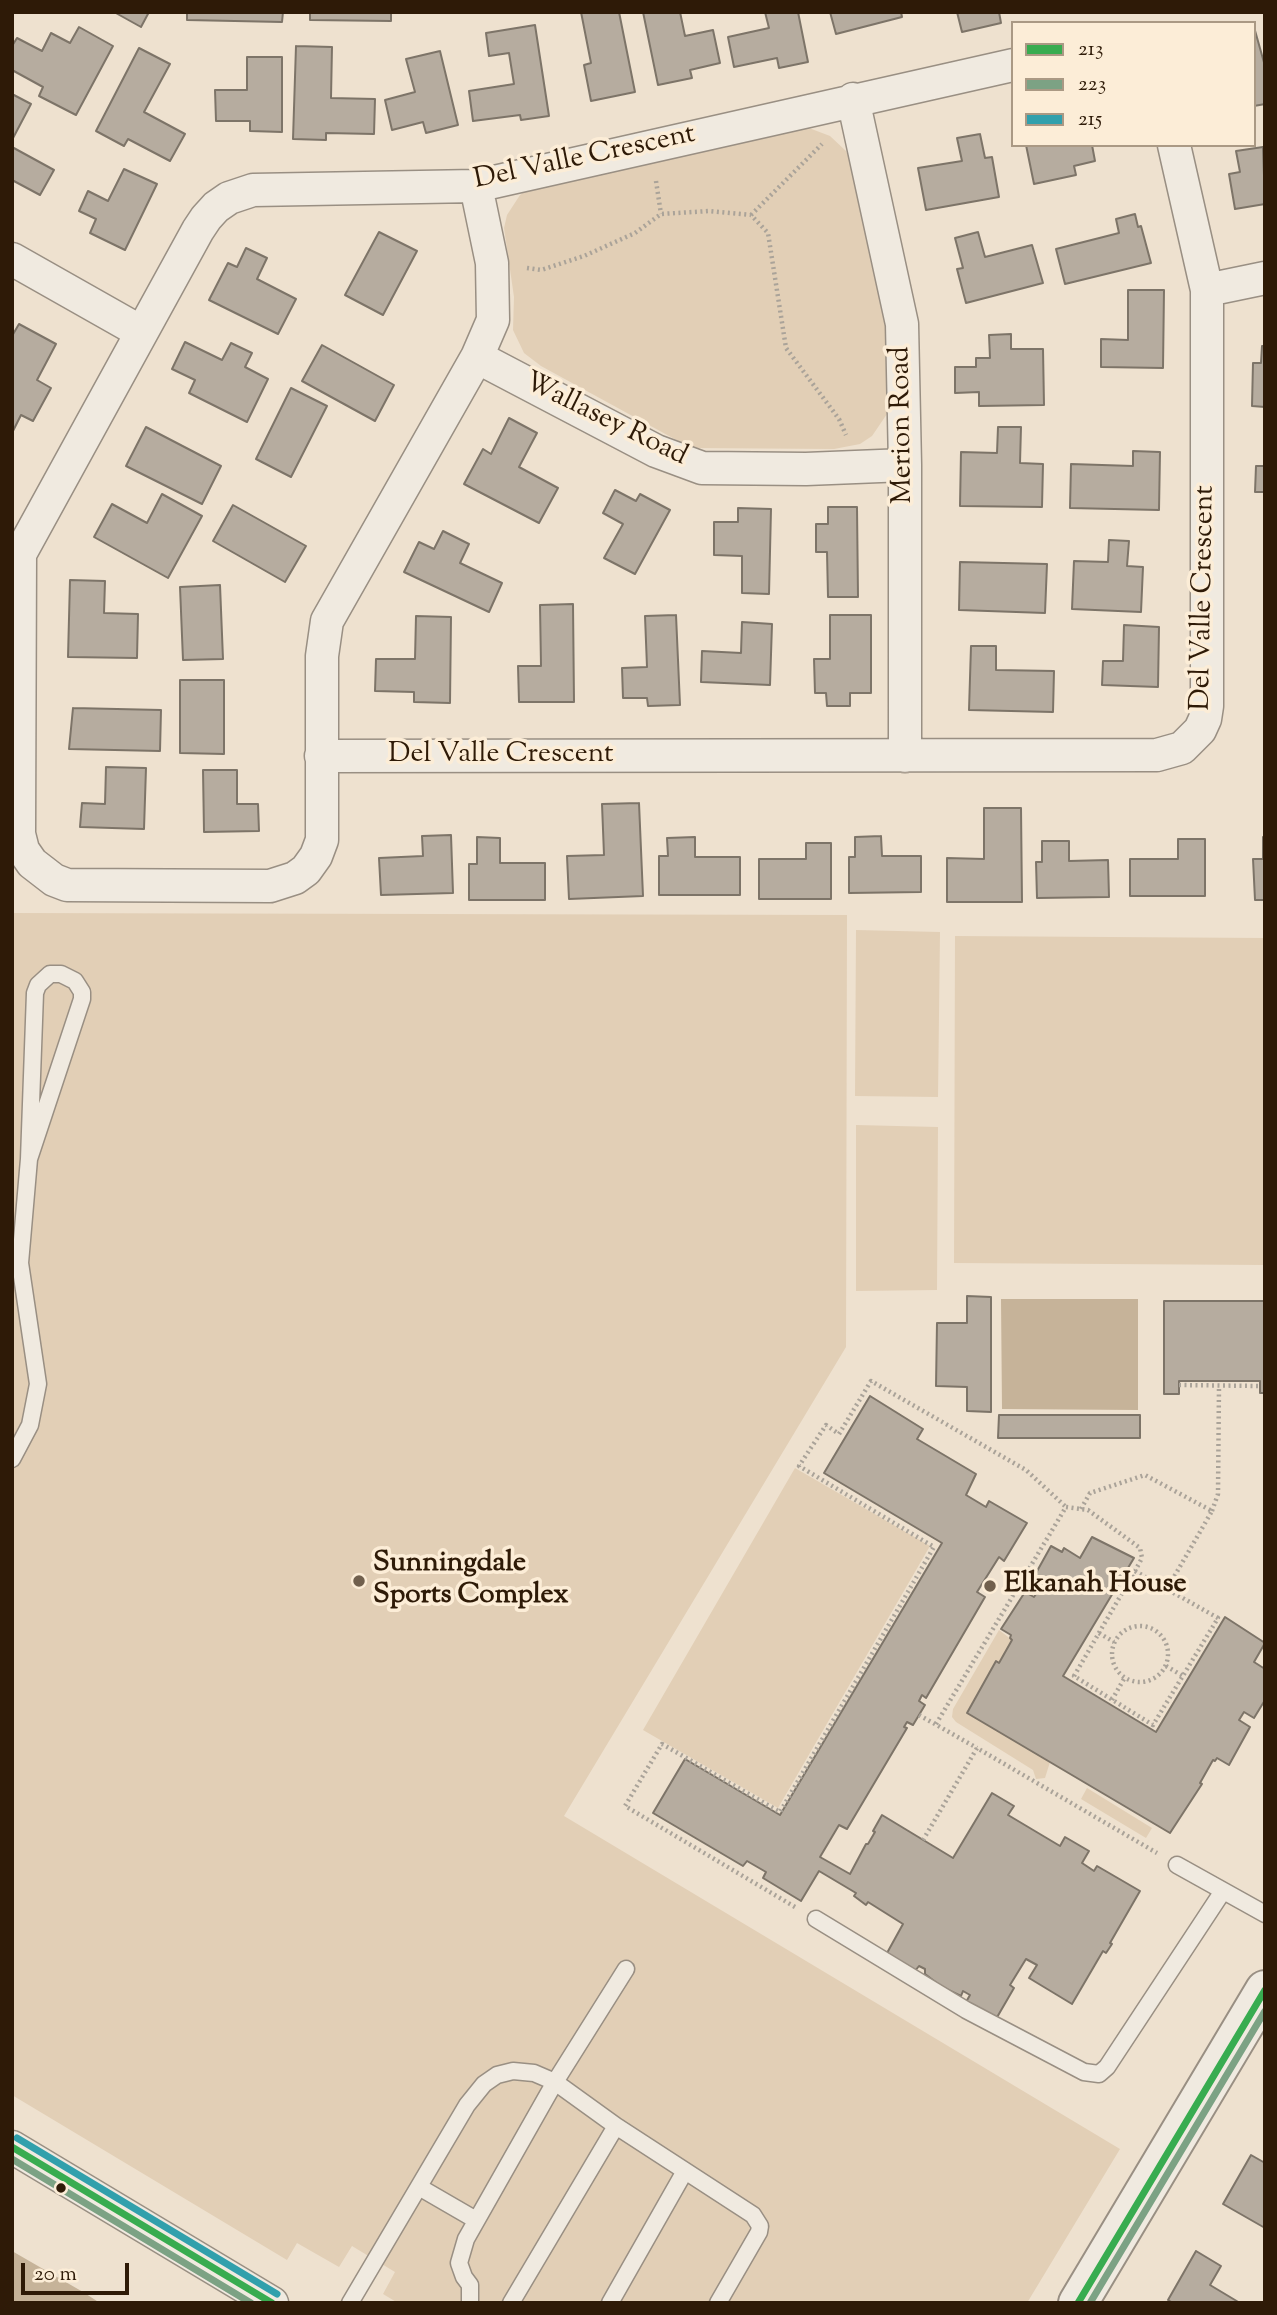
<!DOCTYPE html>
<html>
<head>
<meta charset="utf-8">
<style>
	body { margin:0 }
	#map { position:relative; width:1277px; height:2315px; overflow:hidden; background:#eee1cf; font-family:"Sorts Mill Goudy",serif }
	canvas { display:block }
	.frame { position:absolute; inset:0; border:14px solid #2e1a07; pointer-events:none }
	.legend { position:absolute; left:1011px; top:21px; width:245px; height:126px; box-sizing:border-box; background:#fcedd7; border:2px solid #aa9984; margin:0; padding:9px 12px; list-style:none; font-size:21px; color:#2e1a07 }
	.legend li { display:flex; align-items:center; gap:14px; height:35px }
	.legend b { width:35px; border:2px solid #aa9984 }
	.scale { position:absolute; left:21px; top:2263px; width:108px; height:32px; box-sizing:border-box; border:4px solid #2e1a07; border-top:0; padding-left:9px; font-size:21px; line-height:24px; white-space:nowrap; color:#2e1a07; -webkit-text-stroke:5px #fcedd7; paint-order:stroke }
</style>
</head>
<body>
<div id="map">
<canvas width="1277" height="2315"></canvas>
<div class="frame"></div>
<ul class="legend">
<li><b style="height:9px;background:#38ac50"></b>213</li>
<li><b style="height:9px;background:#7ca284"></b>223</li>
<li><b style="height:9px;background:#31a0ac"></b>215</li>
</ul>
<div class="scale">20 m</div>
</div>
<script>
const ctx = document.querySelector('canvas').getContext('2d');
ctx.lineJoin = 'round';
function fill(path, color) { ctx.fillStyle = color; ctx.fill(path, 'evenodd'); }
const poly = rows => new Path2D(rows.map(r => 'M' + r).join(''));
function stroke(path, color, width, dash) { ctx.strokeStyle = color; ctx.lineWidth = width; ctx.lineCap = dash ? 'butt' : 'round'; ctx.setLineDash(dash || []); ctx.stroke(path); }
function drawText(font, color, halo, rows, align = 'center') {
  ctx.font = font + ' "Sorts Mill Goudy",serif'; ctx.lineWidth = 7; ctx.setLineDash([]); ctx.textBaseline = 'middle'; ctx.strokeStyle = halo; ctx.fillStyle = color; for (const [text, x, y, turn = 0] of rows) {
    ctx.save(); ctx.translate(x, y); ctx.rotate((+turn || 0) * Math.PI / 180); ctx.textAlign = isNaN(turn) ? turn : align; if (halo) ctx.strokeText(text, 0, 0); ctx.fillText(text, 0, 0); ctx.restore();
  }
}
fill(poly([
	[798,128,809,128,830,136,846,151,851,162,889,345,890,401,887,414,872,436,860,444,834,449,691,448,541,366,524,353,513,330,514,297,504,228,507,215,520,195,529,188],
	[12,913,847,915,846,1347,564,1816,1120,2149,1027,2303,398,2303,383,2294,395,2272,352,2246,339,2267,297,2243,287,2260,12,2095],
	[856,930,940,932,938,1097,855,1096],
	[955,936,1265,938,1265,1265,954,1263],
	[856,1125,938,1127,937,1290,856,1291],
	[795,1468,930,1546,778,1808,643,1730],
	[999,1630,1012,1640,999,1663,996,1661,968,1713,1050,1762,1045,1778,1036,1779,1033,1770,956,1722,952,1717,953,1709],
	[1087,1788,1152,1828,1146,1838,1081,1799]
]), '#e2cfb6');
fill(poly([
	[1001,1299,1138,1299,1138,1410,1002,1409],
	[12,2251,83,2292,100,2303,12,2303]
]), '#c6b399');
const building = poly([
	[114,12,149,12,141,27,114,12],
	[187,12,283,12,282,22,187,20,187,12],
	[310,12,391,12,391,21,310,20,310,12],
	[581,12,619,12,635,92,591,101,584,65,591,63,581,12],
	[643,12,680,12,685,36,713,30,720,63,690,70,692,78,658,85,643,12],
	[765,12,798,12,808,62,779,68,777,58,734,67,728,37,769,28,765,12],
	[830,12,901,12,902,17,836,34,830,12],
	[957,12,999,12,1001,23,962,32,957,12],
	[535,25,549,116,521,120,520,115,473,121,469,91,514,84,509,53,489,56,486,33,535,25],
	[79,27,113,46,76,115,39,96,43,87,12,70,12,46,17,38,42,51,51,33,70,43,79,27],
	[1254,27,1265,66,1265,104,1254,106,1254,27],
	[296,46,332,47,331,98,375,99,374,134,326,133,326,140,293,139,296,46],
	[139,48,170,64,144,112,185,134,170,161,128,139,124,146,96,131,139,48],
	[440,51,458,125,426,133,423,122,392,130,385,100,415,92,406,59,440,51],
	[247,57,282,57,282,132,250,131,250,121,216,121,215,90,247,90,247,57],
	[12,94,31,104,12,140,12,94],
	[980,134,985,158,992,157,999,197,926,210,918,168,962,161,957,138,980,134],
	[1026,145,1092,145,1095,161,1074,166,1076,175,1034,184,1026,145],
	[12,147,54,170,40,195,12,180,12,147],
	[1263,147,1265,204,1235,209,1229,174,1240,172,1236,151,1263,147],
	[124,169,157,184,125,250,90,233,96,219,79,211,88,191,108,201,124,169],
	[1135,214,1138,227,1141,226,1151,263,1065,284,1056,249,1119,233,1116,219,1135,214],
	[379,232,417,251,383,315,345,295,379,232],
	[978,232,985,257,1032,245,1043,283,966,303,957,269,963,268,955,238,978,232],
	[246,248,267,258,257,279,296,299,278,334,209,300,228,263,237,267,246,248],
	[1128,290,1164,290,1163,368,1101,367,1101,339,1128,340,1128,290],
	[19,324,56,344,37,380,51,388,33,421,21,415,13,431,12,336,19,324],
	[1011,334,1011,349,1043,349,1044,405,979,406,979,392,955,393,955,367,976,367,976,358,990,358,989,335,1011,334],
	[185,342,222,360,231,343,252,353,245,367,268,379,247,422,189,393,195,380,172,369,185,342],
	[322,345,394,385,375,421,302,381,322,345],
	[1262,346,1265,346,1265,407,1252,406,1253,363,1261,363,1262,346],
	[291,388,327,406,291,477,256,459,291,388],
	[509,418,537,433,519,467,558,488,539,523,464,484,483,449,491,454,509,418],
	[146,427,221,466,202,504,126,466,146,427],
	[998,427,1021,427,1020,463,1043,464,1042,507,960,506,961,452,997,453,998,427],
	[1133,451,1160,452,1159,510,1070,508,1071,464,1133,466,1133,451],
	[1256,466,1265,466,1265,492,1255,492,1256,466],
	[615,490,636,501,640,494,670,510,635,574,604,558,623,524,603,513,615,490],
	[162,494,202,516,168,578,94,537,112,504,147,523,162,494],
	[233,505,306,546,285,582,213,541,233,505],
	[828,507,857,507,858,597,828,597,827,552,816,552,816,524,828,524,828,507],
	[738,508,771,509,769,594,742,593,742,556,714,555,714,522,738,522,738,508],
	[443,531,469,544,460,563,502,583,489,612,404,572,419,542,434,549,443,531],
	[1109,540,1129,541,1127,566,1143,567,1141,612,1072,609,1074,561,1108,562,1109,540],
	[960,562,1047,564,1045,613,959,610,960,562],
	[70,580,105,581,104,613,138,614,137,658,68,657,70,580],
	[220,585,223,659,183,660,180,587,220,585],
	[573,604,574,702,519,702,518,666,541,666,540,605,573,604],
	[676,615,680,705,648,706,647,698,623,698,622,668,647,667,645,616,676,615],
	[830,615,871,615,871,693,850,693,850,706,827,706,826,693,815,693,814,659,830,659,830,615],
	[416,616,451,617,450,703,414,702,414,692,375,691,376,659,415,659,416,616],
	[742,622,772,624,770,685,701,682,702,651,741,653,742,622],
	[1124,625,1159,627,1158,687,1102,685,1103,661,1123,661,1124,625],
	[971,646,996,646,996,670,1054,671,1053,712,969,710,971,646],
	[180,680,224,680,224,754,180,753,180,680],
	[73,708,161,710,160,751,69,749,73,708],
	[106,767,146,768,144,829,80,827,82,803,105,804,106,767],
	[203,770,237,770,237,804,258,804,259,831,204,832,203,770],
	[639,803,643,896,569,899,567,856,604,855,602,804,639,803],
	[984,808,1021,808,1022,902,947,902,947,858,984,859,984,808],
	[451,835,453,893,381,895,379,858,423,856,422,836,451,835],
	[881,836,882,856,921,856,921,892,849,893,849,857,855,857,855,837,881,836],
	[477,837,500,838,500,863,545,863,545,900,469,900,469,864,477,864,477,837],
	[695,837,695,857,740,857,740,895,659,895,659,856,668,856,667,838,695,837],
	[1263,837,1265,837,1265,900,1255,900,1253,859,1263,859,1263,837],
	[1178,839,1205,839,1205,896,1130,896,1130,859,1178,859,1178,839],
	[1042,841,1069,841,1069,861,1108,860,1109,897,1037,898,1036,862,1042,862,1042,841],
	[806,843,831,843,831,899,759,899,759,859,806,859,806,843],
	[967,1296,991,1297,991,1412,967,1411,967,1387,936,1386,937,1323,967,1323,967,1296],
	[1164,1301,1265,1301,1265,1393,1260,1393,1260,1381,1179,1381,1179,1394,1164,1394,1164,1301],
	[870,1396,923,1429,917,1439,976,1474,966,1495,986,1507,989,1501,1027,1523,1004,1561,999,1557,977,1592,985,1597,926,1698,922,1695,919,1701,925,1705,913,1725,907,1722,904,1727,907,1728,847,1829,839,1825,820,1857,850,1874,866,1844,868,1844,875,1832,873,1831,882,1815,953,1858,992,1793,1014,1806,1008,1815,1060,1846,1065,1837,1089,1851,1082,1863,1094,1871,1097,1866,1140,1891,1110,1943,1112,1944,1106,1953,1103,1951,1072,2004,1029,1978,1037,1965,1026,1959,1010,1985,1014,1988,996,2019,966,2002,970,1995,963,1991,961,1996,942,1987,925,1974,925,1969,919,1966,915,1971,887,1953,903,1924,868,1902,866,1905,854,1896,856,1893,819,1871,801,1901,763,1878,766,1872,747,1861,743,1866,653,1813,685,1759,780,1815,942,1543,824,1473,870,1396],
	[999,1415,1140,1415,1140,1438,998,1438,999,1415],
	[1092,1537,1134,1558,1063,1676,1156,1732,1225,1617,1265,1643,1254,1662,1265,1669,1265,1700,1254,1718,1244,1712,1239,1720,1250,1727,1229,1765,1217,1758,1215,1761,1213,1760,1200,1783,1202,1784,1170,1833,967,1713,996,1661,999,1663,1012,1640,1010,1638,1011,1635,1001,1629,1025,1592,1034,1597,1040,1588,1031,1582,1051,1546,1062,1552,1064,1548,1080,1558,1092,1537],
	[1251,2155,1265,2163,1265,2228,1223,2204,1251,2155],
	[1196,2251,1221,2266,1210,2285,1240,2303,1173,2303,1168,2300,1196,2251]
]);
fill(building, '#b6ac9f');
stroke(building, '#7d7468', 2);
const service = poly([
	[12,1459,30,1425,38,1384,20,1263,29,1159,35,993,38,985,50,974,61,974,75,981,82,992,82,999,29,1159],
	[1177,1865,1265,1914],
	[816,1919,966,2010,1084,2072,1099,2074,1107,2067,1223,1891],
	[419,2187,476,2220],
	[350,2303,467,2105,484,2084,497,2075,513,2071,534,2073,555,2082,616,2126,753,2215,760,2226,759,2232,718,2303],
	[470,2303,470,2285,464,2277,459,2263,466,2239,555,2082,626,1969],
	[511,2303,616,2126],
	[610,2303,685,2171]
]);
const minor = poly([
	[853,99,902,324,905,465,905,756],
	[476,186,492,263,493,320,477,357,327,621,322,656,322,840,316,856,306,870,295,878,270,886,67,885,54,880,32,863,23,850,19,834,20,554,198,230,206,218,216,207,229,198,253,190,476,186,1013,65],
	[12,259,141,332],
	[1207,290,1265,278],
	[477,357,656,451,702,468,806,469,905,465],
	[321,756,1157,755,1182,748,1200,730,1205,719,1207,706,1207,290,1174,145],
	[12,2147,272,2303]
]);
const tertiary = poly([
	[1078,2303,1265,1990]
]);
stroke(service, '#998f83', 19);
stroke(minor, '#998f83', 35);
stroke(tertiary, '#998f83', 42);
stroke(poly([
	[656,181,661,214],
	[751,215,822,144],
	[527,268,541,270,584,256,635,233,661,214,709,211,751,215,768,233,786,348,839,419,846,435],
	[1179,1385,1260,1386],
	[1081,1509,1090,1493,1145,1475,1212,1511,1167,1589],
	[1212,1511,1218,1494,1219,1386],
	'1112 1654a28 28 0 1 1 56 0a28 28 0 1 1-56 0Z',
	[1099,1633,1114,1642],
	[1166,1666,1183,1676],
	[1112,1700,1125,1677],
	[919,1715,977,1748],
	[936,1724,1066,1507,1088,1510,1140,1548,1142,1558,1135,1571,1074,1676,1153,1725,1218,1618,1135,1571],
	[923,1840,977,1748,1157,1853],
	[795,1907,625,1806,662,1744,780,1812,934,1547,799,1466,826,1425,839,1434,871,1381,1026,1470,1066,1507]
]), '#aaa399', 4.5, [2, 3.5]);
stroke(service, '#f0eae0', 16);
stroke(minor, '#f0eae0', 32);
stroke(tertiary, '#f0eae0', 38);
stroke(poly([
	[12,2147,272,2303],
	[1078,2303,1265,1990]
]), '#38ac50', 7);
stroke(poly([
	[12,2159,251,2303],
	[1090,2303,1265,2011]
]), '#7ca284', 7);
stroke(poly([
	[17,2138,277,2294]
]), '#31a0ac', 7);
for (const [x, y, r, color] of [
	[359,1581,7,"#71604d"],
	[990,1586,7,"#71604d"],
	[61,2188,6,"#2e1a07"]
]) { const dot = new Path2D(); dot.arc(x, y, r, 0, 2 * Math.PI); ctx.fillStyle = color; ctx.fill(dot); stroke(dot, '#fcedd7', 2.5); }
drawText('28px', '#2e1a07', '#fcedd7', [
	["Del Valle Crescent",585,159,-12],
	["Wallasey Road",605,421,26],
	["Merion Road",904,425,-91],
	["Del Valle Crescent",1205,598,-89],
	["Del Valle Crescent",501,756]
]);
drawText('bold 28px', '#2e1a07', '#fcedd7', [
	["Sunningdale",373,1565],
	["Sports Complex",373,1597],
	["Elkanah House",1004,1586]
], 'left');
</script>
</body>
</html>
